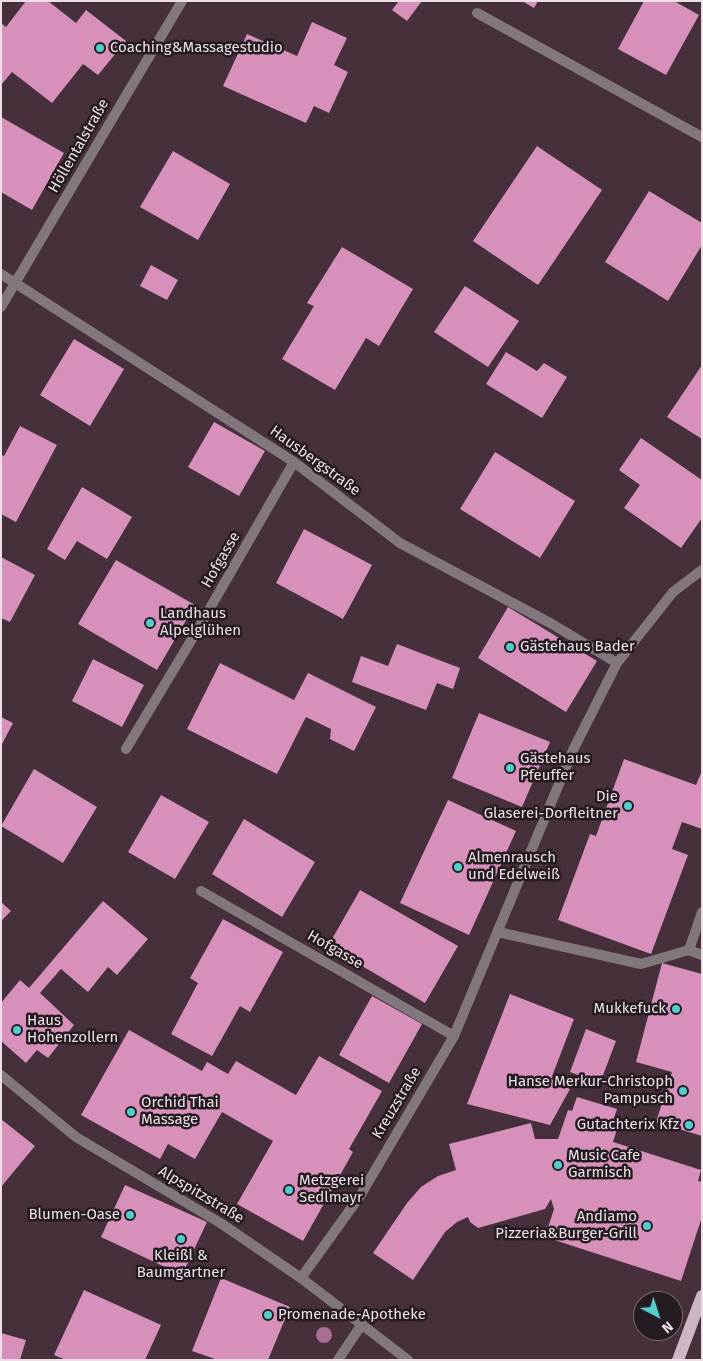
<!DOCTYPE html>
<html>
<head>
<meta charset="utf-8">
<style>
	body { margin:0 }
	#map { position:relative; width:703px; height:1361px; overflow:hidden; background:#45303c; font-family:"Fira Sans",sans-serif }
	canvas { display:block }
	.frame { position:absolute; inset:0; border:2px solid #ecdee6; pointer-events:none }
	.north { position:absolute; left:633px; top:1291px; width:50px; height:50px; box-sizing:border-box; background:#251c21; border:1px solid #756a70; border-radius:50%; rotate:140deg; font-size:14px; font-weight:700; line-height:20px; text-align:center; color:#ecdee6 }
	.north::after { content:''; display:block; margin:auto; width:18px; height:22px; background:#53cdcb; clip-path:polygon(50% 0,100% 100%,50% 72%,0 100%) }
</style>
</head>
<body>
<div id="map">
<canvas width="703" height="1361"></canvas>
<div class="frame"></div>
<div class="north">N</div>
</div>
<script>
const ctx = document.querySelector('canvas').getContext('2d');
ctx.lineJoin = 'round';
function fill(path, color) { ctx.fillStyle = color; ctx.fill(path, 'evenodd'); }
const poly = rows => new Path2D(rows.map(r => 'M' + r).join(''));
function stroke(path, color, width, dash) { ctx.strokeStyle = color; ctx.lineWidth = width; ctx.lineCap = dash ? 'butt' : 'round'; ctx.setLineDash(dash || []); ctx.stroke(path); }
function drawText(font, color, halo, rows, align = 'center') {
  ctx.font = font + ' "Fira Sans",sans-serif'; ctx.lineWidth = 5; ctx.setLineDash([]); ctx.textBaseline = 'middle'; ctx.strokeStyle = halo; ctx.fillStyle = color; for (const [text, x, y, turn = 0] of rows) {
    ctx.save(); ctx.translate(x, y); ctx.rotate((+turn || 0) * Math.PI / 180); ctx.textAlign = isNaN(turn) ? turn : align; if (halo) ctx.strokeText(text, 0, 0); ctx.fillText(text, 0, 0); ctx.restore();
  }
}
fill(poly([
	[26,1,48,1,76,23,86,10,126,41,98,75,83,64,52,103,12,72,1,85,1,23,6,27],
	[399,1,422,1,407,21,392,10],
	[522,1,538,1,534,8],
	[644,1,674,1,699,15,666,75,618,49],
	[312,22,347,38,334,65,348,72,329,113,314,106,306,123,223,86,247,34,297,56],
	[1,117,64,153,32,210,1,192],
	[537,146,602,190,538,285,473,241],
	[173,151,230,184,198,240,140,207],
	[649,191,702,223,702,245,668,301,605,262],
	[342,247,413,289,379,346,366,338,335,390,282,359,314,306,307,303],
	[151,265,178,280,167,300,140,286],
	[465,286,519,321,488,367,434,332],
	[74,339,124,369,90,426,40,395],
	[506,352,537,371,544,363,567,377,542,418,486,384],
	[702,365,702,439,667,417],
	[214,422,265,451,239,496,188,467],
	[20,426,57,445,16,522,1,514,1,455,4,456],
	[641,438,702,480,702,518,681,548,624,508,640,485,619,470],
	[495,452,575,501,540,558,460,509],
	[82,487,132,517,107,559,77,541,65,560,47,549],
	[304,529,372,565,343,619,276,583],
	[1,557,35,575,10,622,1,618],
	[116,560,195,605,157,670,78,624],
	[508,607,597,661,566,712,478,658],
	[397,644,460,668,453,689,437,683,426,710,352,682,361,656,388,666],
	[93,659,144,685,122,727,72,701],
	[220,663,294,700,308,673,376,707,354,751,330,739,331,729,306,717,277,774,187,729],
	[479,713,550,742,522,807,452,778],
	[1,717,13,723,1,746],
	[624,759,696,785,702,771,702,829,682,822,672,849,688,855,651,954,558,920,590,834,596,836],
	[34,769,97,807,63,863,1,826],
	[161,795,209,822,175,879,128,852],
	[448,800,516,831,469,935,400,903],
	[244,819,315,862,282,917,212,874],
	[360,890,458,946,425,1003,328,946],
	[103,901,148,939,117,975,108,967,88,992,61,969,40,993,74,1025,48,1058,37,1050,26,1063,1,1041,1,1003,20,980,29,988],
	[1,902,11,911,1,921],
	[223,919,283,952,250,1012,240,1006,212,1056,171,1034,198,983,190,978],
	[662,963,702,974,702,1136,656,1122,672,1072,636,1062],
	[510,994,574,1019,551,1079,570,1089,550,1125,467,1104],
	[372,996,422,1024,389,1083,339,1055],
	[586,1029,616,1041,600,1083,570,1072],
	[129,1030,202,1071,207,1062,228,1074,236,1061,296,1095,319,1056,382,1091,349,1149,353,1152,303,1241,237,1204,273,1141,222,1112,195,1159,168,1144,160,1159,81,1115],
	[577,1097,617,1109,612,1124,618,1126,613,1142,701,1170,698,1181,702,1182,702,1217,681,1281,545,1237,554,1209,551,1199,545,1209,478,1228,470,1222,468,1217,457,1222,445,1232,413,1280,373,1253,407,1203,421,1187,438,1176,456,1170,449,1144,531,1123,535,1139,558,1139,568,1110,572,1111],
	[1,1119,35,1146,1,1187],
	[125,1185,207,1222,182,1275,101,1237],
	[221,1278,290,1307,268,1360,218,1360,192,1351],
	[84,1290,161,1325,145,1360,66,1360,54,1355],
	[1,1333,26,1340,20,1360,1,1360]
]), '#d790ba');
stroke(poly([
	[477,13,702,137],
	[126,749,198,629,294,462],
	[201,891,454,1036],
	[689,950,702,912]
]), '#83777e', 10);
stroke(poly([
	[1,274,294,462,400,543,552,624,617,663],
	[1,307,182,1],
	[498,932,641,964,689,950,702,955],
	[1,1075,76,1137,222,1224,301,1278,408,1360],
	[301,1278,360,1196,454,1036,574,748,617,663,673,592,702,570],
	[338,1360,362,1324]
]), '#83777e', 10);
stroke(poly([
	[678,1360,702,1296]
]), '#cdb6c3', 12);
ctx.fillStyle = '#ab6e93';
for (const [x, y] of [
	[324,1335]
]) { ctx.beginPath(); ctx.arc(x, y, 8, 0, 2 * Math.PI); ctx.fill(); }
for (const [x, y, r, color] of [
	[100,48,5,"#53cdcb"],
	[150,623,5,"#53cdcb"],
	[510,647,5,"#53cdcb"],
	[510,768,5,"#53cdcb"],
	[628,806,5,"#53cdcb"],
	[458,867,5,"#53cdcb"],
	[676,1009,5,"#53cdcb"],
	[17,1030,5,"#53cdcb"],
	[683,1091,5,"#53cdcb"],
	[131,1112,5,"#53cdcb"],
	[689,1125,5,"#53cdcb"],
	[558,1165,5,"#53cdcb"],
	[289,1190,5,"#53cdcb"],
	[130,1215,5,"#53cdcb"],
	[647,1226,5,"#53cdcb"],
	[181,1239,5,"#53cdcb"],
	[268,1315,5,"#53cdcb"]
]) { const dot = new Path2D(); dot.arc(x, y, r, 0, 2 * Math.PI); ctx.fillStyle = color; ctx.fill(dot); stroke(dot, '#251c21', 2); }
drawText('15px', '#ecdee6', '#251c21', [
	["Coaching&Massagestudio",110,48],
	["Landhaus",160,614],
	["Alpelglühen",160,631],
	["Gästehaus Bader",520,647],
	["Gästehaus",520,759],
	["Pfeuffer",520,776],
	["Die",618,797,"right"],
	["Glaserei-Dorfleitner",618,814,"right"],
	["Almenrausch",468,858],
	["und Edelweiß",468,875],
	["Mukkefuck",666,1009,"right"],
	["Haus",27,1021],
	["Hohenzollern",27,1038],
	["Hanse Merkur-Christoph",673,1082,"right"],
	["Pampusch",673,1099,"right"],
	["Orchid Thai",141,1103],
	["Massage",141,1120],
	["Gutachterix Kfz",679,1125,"right"],
	["Music Cafe",568,1156],
	["Garmisch",568,1173],
	["Metzgerei",299,1181],
	["Sedlmayr",299,1198],
	["Blumen-Oase",120,1215,"right"],
	["Andiamo",637,1217,"right"],
	["Pizzeria&Burger-Grill",637,1234,"right"],
	["Kleißl &",181,1256,"center"],
	["Baumgartner",181,1273,"center"],
	["Promenade-Apotheke",278,1315]
], 'left');
drawText('15px', '#ecdee6', '#251c21', [
	["Höllentalstraße",79,146,-60],
	["Hausbergstraße",315,461,36],
	["Hofgasse",221,560,-60],
	["Hofgasse",335,950,30],
	["Kreuzstraße",397,1103,-59],
	["Alpspitzstraße",201,1195,31]
]);
</script>
</body>
</html>
